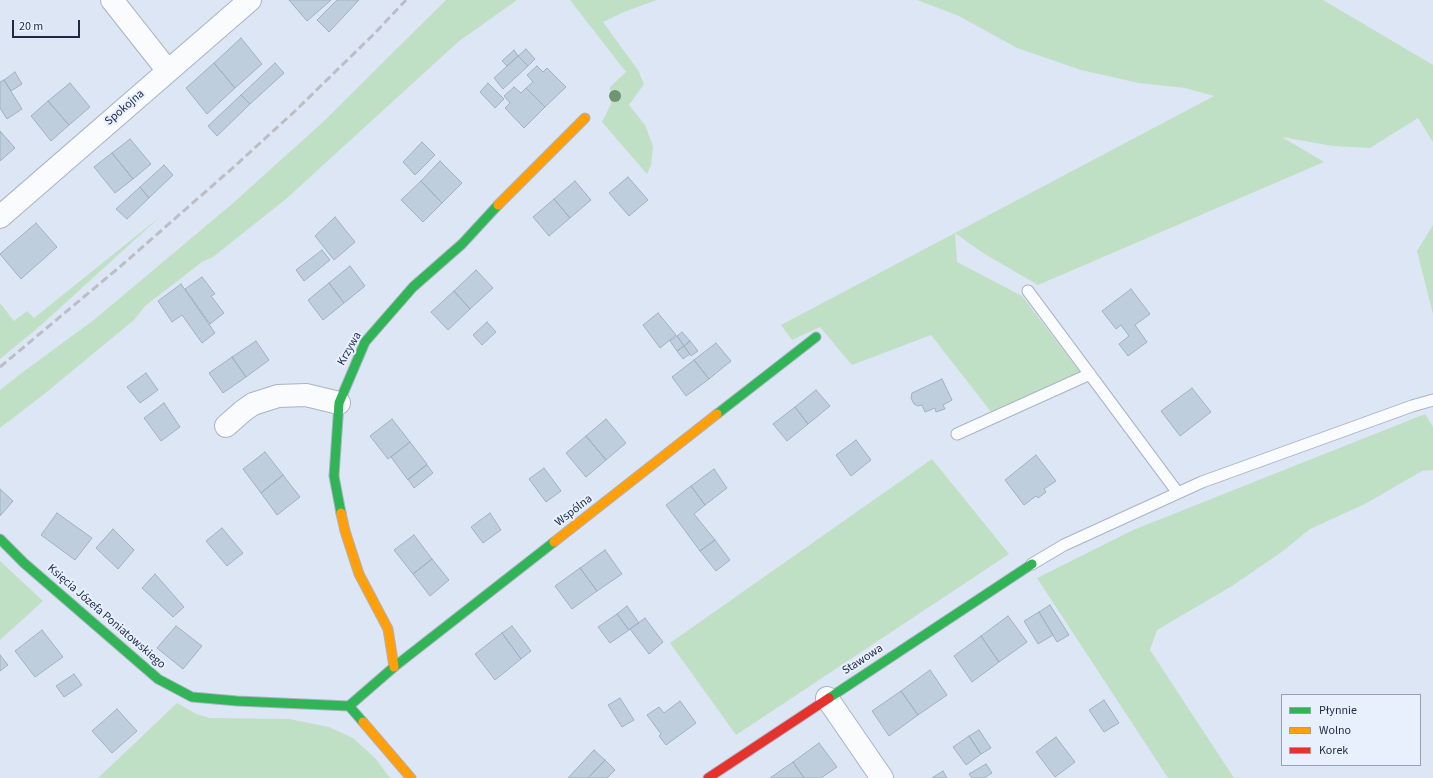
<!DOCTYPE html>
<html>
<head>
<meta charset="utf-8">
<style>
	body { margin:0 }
	#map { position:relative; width:1433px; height:778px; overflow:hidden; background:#dde6f4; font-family:"Source Sans 3",sans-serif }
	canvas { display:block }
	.legend { position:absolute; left:1281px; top:694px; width:140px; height:72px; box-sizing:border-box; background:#e8f0fe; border:1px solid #96a1b3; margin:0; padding:5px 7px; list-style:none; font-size:12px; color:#1c2a43 }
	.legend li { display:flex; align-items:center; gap:8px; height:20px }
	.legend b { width:20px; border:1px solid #96a1b3 }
	.scale { position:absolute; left:12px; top:20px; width:68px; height:18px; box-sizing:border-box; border:2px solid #1c2a43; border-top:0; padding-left:5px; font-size:12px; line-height:14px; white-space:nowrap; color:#1c2a43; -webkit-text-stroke:3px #e8f0fe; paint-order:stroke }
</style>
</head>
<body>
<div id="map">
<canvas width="1433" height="778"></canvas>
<ul class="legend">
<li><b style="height:5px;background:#30b455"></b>Płynnie</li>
<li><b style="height:5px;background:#ff9f0a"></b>Wolno</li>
<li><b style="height:5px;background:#e5322d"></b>Korek</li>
</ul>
<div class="scale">20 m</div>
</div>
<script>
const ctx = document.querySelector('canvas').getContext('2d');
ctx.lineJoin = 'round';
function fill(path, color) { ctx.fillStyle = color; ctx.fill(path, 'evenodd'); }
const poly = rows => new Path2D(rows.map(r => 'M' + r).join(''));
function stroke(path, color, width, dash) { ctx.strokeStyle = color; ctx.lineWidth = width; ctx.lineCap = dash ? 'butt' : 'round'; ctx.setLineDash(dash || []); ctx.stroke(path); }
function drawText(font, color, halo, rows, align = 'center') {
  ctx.font = font + ' "Source Sans 3",sans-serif'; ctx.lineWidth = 4; ctx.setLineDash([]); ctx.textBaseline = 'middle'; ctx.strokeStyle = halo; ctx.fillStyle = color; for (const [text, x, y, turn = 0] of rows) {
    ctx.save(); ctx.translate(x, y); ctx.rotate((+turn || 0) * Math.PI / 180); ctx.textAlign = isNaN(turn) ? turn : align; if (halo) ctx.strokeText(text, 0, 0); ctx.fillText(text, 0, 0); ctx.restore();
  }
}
fill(poly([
	[446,0,517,0,458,42,286,199,213,257,202,262,145,306,134,320,43,395,0,428,0,390,23,372,95,319,232,204,323,122],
	[570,0,657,0,624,12,603,22,638,70,644,84,629,105,645,125,653,146,651,165,647,174,602,122,611,104,610,87,626,72],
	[917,0,1323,0,1433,65,1433,142,1418,118,1370,148,1333,146,1282,137,1324,162,1038,285,983,253,955,233,957,262,1022,296,1080,372,992,413,931,335,852,365,820,327,792,340,781,325,1214,96,1185,88,1139,83,1081,70,1017,48,959,16],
	[161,216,40,326,0,359,0,303,14,321,27,311,34,318],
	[1433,225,1433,314,1417,251],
	[1425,414,1433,427,1433,470,1422,471,1365,504,1310,529,1283,551,1232,586,1157,630,1150,650,1234,778,1168,778,1037,578,1133,530],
	[932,459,1009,554,736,735,670,643],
	[0,561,43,601,0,640],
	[177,703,196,714,210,718,289,719,329,727,353,738,375,758,390,778,98,778]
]), '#c0e0c6');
const building = poly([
	[289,0,331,0,307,21,289,0],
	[337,0,359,0,329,32,317,20,337,0],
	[241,38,262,64,235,88,214,63,241,38],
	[526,49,535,59,528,66,518,56,526,49],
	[514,50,518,56,507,66,502,61,514,50],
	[518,56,528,66,503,89,494,78,518,56],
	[214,63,235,88,207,114,186,88,214,63],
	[275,63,284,73,250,104,241,95,275,63],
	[537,66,543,72,547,68,566,87,545,107,526,88,533,82,527,75,537,66],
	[15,72,22,84,11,91,4,80,15,72],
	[4,80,22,109,7,119,0,108,0,82,4,80],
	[70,83,90,107,69,125,48,101,70,83],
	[488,83,504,99,495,108,480,92,488,83],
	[514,87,521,93,526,88,545,107,524,128,505,108,510,103,504,96,514,87],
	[241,95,250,104,217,136,208,126,241,95],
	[48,101,69,125,51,141,31,116,48,101],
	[0,131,15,148,0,161,0,131],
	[130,139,151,164,133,179,112,153,130,139],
	[422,142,435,155,415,175,403,162,422,142],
	[112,153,133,179,115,193,94,167,112,153],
	[440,161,462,183,442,203,421,181,440,161],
	[164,165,173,175,149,198,140,187,164,165],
	[628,177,648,200,629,216,609,193,628,177],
	[421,181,442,203,423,222,401,200,421,181],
	[575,181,591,200,570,218,554,199,575,181],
	[140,187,149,198,127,219,116,209,140,187],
	[554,199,570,218,549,236,533,217,554,199],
	[335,217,355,242,334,260,315,236,335,217],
	[36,223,57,247,21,279,0,254,36,223],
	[322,250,330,260,304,281,296,270,322,250],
	[350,266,365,286,344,303,329,283,350,266],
	[476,270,493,288,470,309,454,291,476,270],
	[202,277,215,294,211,296,224,313,210,324,185,289,202,277],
	[329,283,344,303,323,320,308,300,329,283],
	[181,284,215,333,202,343,182,315,172,322,158,301,181,284],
	[1131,289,1150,314,1135,325,1147,342,1128,356,1119,344,1129,336,1121,325,1116,329,1102,311,1131,289],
	[454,291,470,309,448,330,431,312,454,291],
	[658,313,676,335,660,348,643,325,658,313],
	[487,322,496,332,482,345,473,335,487,322],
	[682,332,690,341,684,346,677,336,682,332],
	[677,336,684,346,677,351,670,341,677,336],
	[256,341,269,360,246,377,232,357,256,341],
	[690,341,698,351,691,356,684,346,690,341],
	[716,343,731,361,709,379,694,360,716,343],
	[684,346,690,354,683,359,677,351,684,346],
	[232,357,246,377,223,393,209,373,232,357],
	[694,360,709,379,686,396,672,377,694,360],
	[146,373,158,390,140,403,127,387,146,373],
	[942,379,952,400,943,405,945,409,936,412,935,408,925,412,922,405,918,406,914,404,911,398,912,393,942,379],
	[1192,388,1211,412,1180,436,1161,411,1192,388],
	[816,390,830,406,808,424,795,407,816,390],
	[164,403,180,427,161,441,144,418,164,403],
	[795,407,808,424,787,441,773,424,795,407],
	[392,419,410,442,388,459,370,436,392,419],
	[606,419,626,443,606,460,586,436,606,419],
	[586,436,606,460,586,477,566,453,586,436],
	[856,440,871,460,851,476,836,455,856,440],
	[410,442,427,464,408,480,391,457,410,442],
	[265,452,283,475,261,493,243,469,265,452],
	[1036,455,1056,481,1044,489,1046,492,1038,498,1036,496,1024,505,1005,480,1036,455],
	[427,465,433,473,414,488,408,479,427,465],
	[544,468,561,491,546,502,529,479,544,468],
	[714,469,727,488,705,505,691,486,714,469],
	[283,475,300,497,277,515,261,493,283,475],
	[691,486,705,505,694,514,715,540,700,551,666,505,691,486],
	[0,489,13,501,0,516,0,489],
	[57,513,92,538,75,560,41,535,57,513],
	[490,513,501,530,483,543,471,527,490,513],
	[222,528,243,553,227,566,206,541,222,528],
	[113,529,134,550,118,569,96,548,113,529],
	[414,535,432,559,413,574,394,550,414,535],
	[715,540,730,560,716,571,700,551,715,540],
	[605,550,622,574,597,591,580,568,605,550],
	[432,559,449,580,430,596,413,574,432,559],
	[580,568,597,591,572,609,555,586,580,568],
	[155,574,184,607,173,617,142,588,155,574],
	[1050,605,1069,635,1057,642,1039,612,1050,605],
	[627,606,639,623,629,630,617,614,627,606],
	[1039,612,1053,635,1038,644,1024,621,1039,612],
	[617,614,629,630,610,643,598,627,617,614],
	[1008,616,1027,642,999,662,981,636,1008,616],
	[645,618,663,642,649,654,630,629,645,618],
	[176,626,202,646,183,669,157,648,176,626],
	[512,626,531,651,521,659,502,633,512,626],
	[42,630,63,657,35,677,15,651,42,630],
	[502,633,521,659,495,680,475,654,502,633],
	[981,636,999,662,972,682,954,656,981,636],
	[0,655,8,665,0,671,0,655],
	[930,670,947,695,918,715,901,691,930,670],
	[74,674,82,685,64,697,56,686,74,674],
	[901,691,918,715,889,736,872,711,901,691],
	[620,698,634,720,622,727,608,705,620,698],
	[1104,700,1119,723,1104,732,1089,710,1104,700],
	[680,701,696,723,666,745,659,736,661,734,647,715,659,707,664,713,680,701],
	[117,709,137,731,112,753,92,731,117,709],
	[979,730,991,748,981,754,969,736,979,730],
	[969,736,981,754,966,765,953,747,969,736],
	[1056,737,1075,762,1055,777,1036,752,1056,737],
	[819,743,837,767,821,778,804,778,793,762,819,743],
	[594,750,605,760,588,778,568,778,594,750],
	[605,760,615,770,607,778,588,778,605,760],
	[793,762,804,778,770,778,793,762],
	[986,764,992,773,984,778,972,778,969,774,986,764],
	[943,771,947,778,932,778,943,771]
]);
fill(building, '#bfcedd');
stroke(building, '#a0b1c1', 1);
const lane = poly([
	[1028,291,1178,493],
	[957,434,1090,374],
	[1032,564,1064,545,1202,482,1412,406,1433,400]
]);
const street = poly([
	[112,0,168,71],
	[0,217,250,0],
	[226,426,243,411,253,404,278,396,306,395,339,403],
	[827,698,882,778]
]);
const fast = poly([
	[717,414,816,337],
	[341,513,334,476,339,403,365,342,413,287,462,244,498,205],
	[0,539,24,563,158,679,192,697,237,701,349,706,363,722],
	[829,698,1032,564],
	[349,706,394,667,554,542]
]);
const slow = poly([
	[498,205,585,118],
	[341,513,345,531,359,574,388,629,394,667],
	[554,542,717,414],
	[363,722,411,778]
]);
const jam = poly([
	[708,778,829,698]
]);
stroke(lane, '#a9b3c5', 13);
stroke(street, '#a9b3c5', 24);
stroke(fast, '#a9b3c5', 11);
stroke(slow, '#a9b3c5', 11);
stroke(jam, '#a9b3c5', 11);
stroke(lane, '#fafbfd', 11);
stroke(street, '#fafbfd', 22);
stroke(fast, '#30b455', 9);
stroke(slow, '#ff9f0a', 9);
stroke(jam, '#e5322d', 9);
stroke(poly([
	[0,367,122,265,236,165,294,112,375,33,406,0]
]), '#bbbec4', 3, [8, 4]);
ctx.fillStyle = '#6e9572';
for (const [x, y] of [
	[615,96]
]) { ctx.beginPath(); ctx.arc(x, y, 6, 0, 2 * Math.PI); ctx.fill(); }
drawText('12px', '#1c2a43', '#e8f0fe', [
	["Spokojna",125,108,-41],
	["Krzywa",350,349,-61],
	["Wspólna",574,511,-38],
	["Księcia Józefa Poniatowskiego",106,617,41],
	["Stawowa",863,660,-33]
]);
</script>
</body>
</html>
